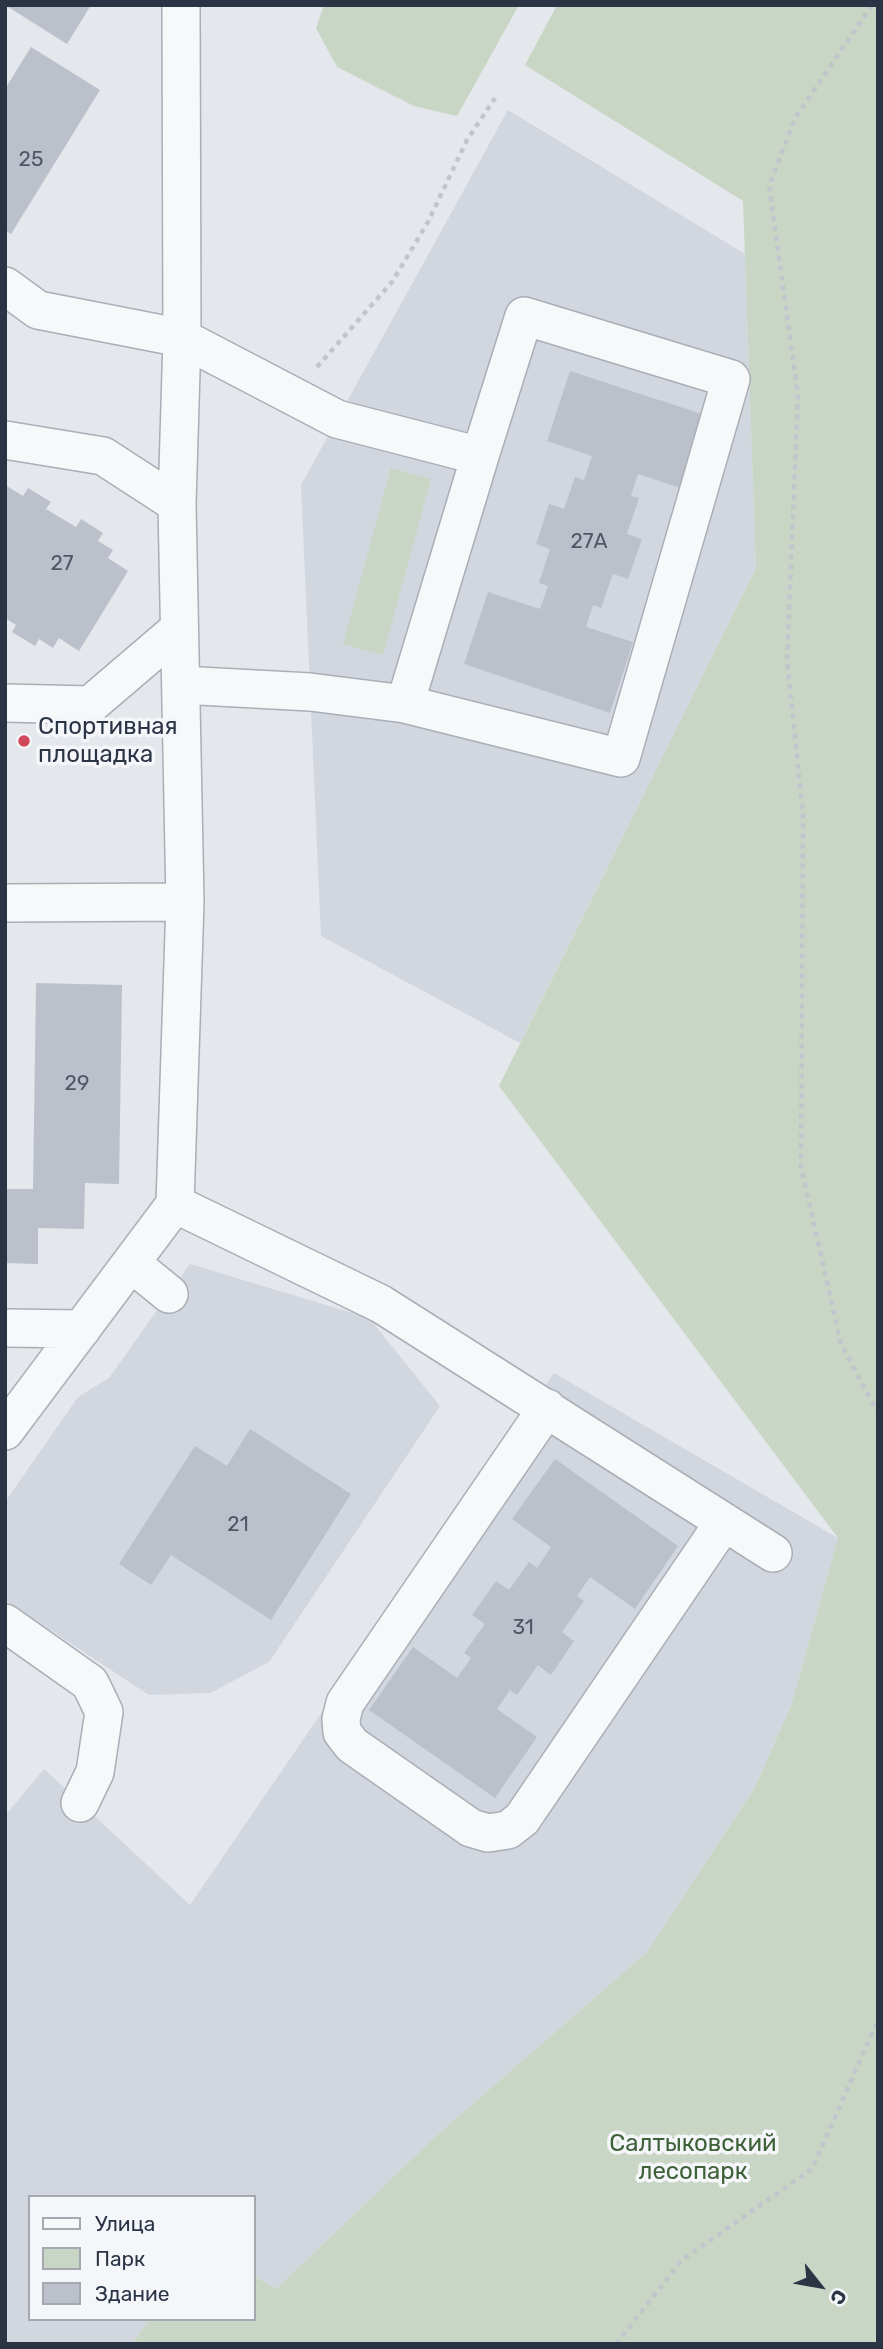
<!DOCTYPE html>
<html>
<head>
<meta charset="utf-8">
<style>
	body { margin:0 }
	#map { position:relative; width:883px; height:2349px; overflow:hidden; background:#e4e7ec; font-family:Rubik,sans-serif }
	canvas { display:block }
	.frame { position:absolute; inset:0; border:7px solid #2b3445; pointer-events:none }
	.legend { position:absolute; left:28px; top:2195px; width:228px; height:126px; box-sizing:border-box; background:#f4f6f9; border:2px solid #a4a8b1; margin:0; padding:9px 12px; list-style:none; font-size:21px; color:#2b3445 }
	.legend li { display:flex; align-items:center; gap:14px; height:35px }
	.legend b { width:35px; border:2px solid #a4a8b1 }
	.north { position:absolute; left:785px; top:2251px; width:70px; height:70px; -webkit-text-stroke:5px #f4f6f9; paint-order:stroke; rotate:121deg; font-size:19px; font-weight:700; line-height:28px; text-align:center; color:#2b3445 }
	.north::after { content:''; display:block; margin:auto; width:24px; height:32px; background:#2b3445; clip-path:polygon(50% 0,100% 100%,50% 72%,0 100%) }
</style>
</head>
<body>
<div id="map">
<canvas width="883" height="2349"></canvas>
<div class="frame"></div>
<ul class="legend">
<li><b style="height:9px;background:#f7f8fa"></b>Улица</li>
<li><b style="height:19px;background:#c9d6c5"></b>Парк</li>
<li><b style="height:19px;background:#bbc0ca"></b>Здание</li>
</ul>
<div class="north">С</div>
</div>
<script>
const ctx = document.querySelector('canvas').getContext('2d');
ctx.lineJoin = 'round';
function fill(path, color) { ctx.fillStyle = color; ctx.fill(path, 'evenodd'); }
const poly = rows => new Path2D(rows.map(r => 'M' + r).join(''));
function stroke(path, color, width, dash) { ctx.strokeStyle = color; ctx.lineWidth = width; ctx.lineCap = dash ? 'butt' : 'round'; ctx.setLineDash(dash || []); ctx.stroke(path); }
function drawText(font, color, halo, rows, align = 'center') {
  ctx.font = font + ' Rubik,sans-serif'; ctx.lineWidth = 7; ctx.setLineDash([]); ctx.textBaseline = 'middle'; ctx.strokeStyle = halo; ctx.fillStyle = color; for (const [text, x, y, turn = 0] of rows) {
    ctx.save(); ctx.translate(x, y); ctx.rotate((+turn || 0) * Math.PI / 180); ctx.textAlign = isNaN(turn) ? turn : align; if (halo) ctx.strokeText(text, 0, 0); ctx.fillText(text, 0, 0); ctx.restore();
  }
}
fill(poly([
	[508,110,745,254,756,568,520,1043,321,936,301,485],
	[190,1264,369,1318,440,1406,269,1662,210,1693,149,1695,5,1600,5,1502,78,1397,109,1378],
	[554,1373,838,1538,791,1706,755,1787,647,1952,436,2136,276,2289,254,2276,254,2197,30,2197,30,2319,150,2319,132,2344,5,2344,5,1816,44,1769,190,1905]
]), '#d2d6de');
fill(poly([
	[324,5,519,5,457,116,414,106,337,67,316,28],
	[557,5,878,5,878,2344,132,2344,150,2319,254,2319,254,2276,276,2289,436,2136,647,1952,755,1787,791,1706,838,1538,499,1086,756,568,743,201,525,65],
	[391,468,431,479,383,655,343,644]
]), '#c9d6c5');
fill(poly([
	[5,5,91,5,67,44],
	[31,47,100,90,11,234,5,230,5,89],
	[570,371,714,418,690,491,638,474,631,496,639,498,627,534,642,539,628,579,613,574,601,608,593,605,586,627,633,642,610,713,464,664,488,592,540,609,548,586,539,583,550,549,536,544,549,504,564,509,575,477,584,480,592,456,547,441],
	[5,485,23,496,28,488,51,502,46,509,76,527,81,519,103,533,98,541,113,550,108,558,128,571,79,651,59,638,53,648,39,639,35,646,12,632,16,625,5,618],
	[36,983,122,985,119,1184,85,1183,84,1229,38,1228,38,1264,5,1263,5,1189,33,1189],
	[250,1429,351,1494,271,1620,171,1555,151,1585,119,1564,195,1446,227,1466],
	[555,1459,678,1546,635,1609,590,1577,577,1596,584,1601,562,1632,574,1641,551,1675,538,1665,517,1695,510,1690,497,1709,537,1737,495,1798,369,1710,413,1647,457,1678,471,1658,464,1653,485,1624,472,1615,496,1581,509,1590,529,1562,537,1568,551,1547,512,1519]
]), '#bbc0ca');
const minor = poly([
	[181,5,182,338,337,419,480,456,405,704,310,692,181,685],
	[5,286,38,310,182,338,177,504],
	[5,440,103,456,177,504,185,902],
	[5,703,90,705,179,629],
	[405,704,621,758,731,379,524,316,480,456],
	[5,903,185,902,175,1204,5,1431],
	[175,1204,381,1304,773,1553],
	[131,1263,169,1294],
	[5,1328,82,1329],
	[547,1408,345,1703,341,1719,342,1732,352,1745,471,1828,488,1833,508,1830,522,1819,724,1522],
	[5,1623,90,1683,104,1712,95,1772,80,1803]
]);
stroke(minor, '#a9aeb7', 40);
stroke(poly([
	[872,5,795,118,769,186,798,395,787,661,803,813,801,1167,841,1344,878,1413],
	[317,367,392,282,428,222,467,140,495,98],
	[616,2344,682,2260,812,2169,878,2020]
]), '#c2c5cb', 4.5, [5, 5]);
stroke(minor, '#f7f8fa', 37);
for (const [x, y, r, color] of [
	[24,741,7,"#d1495b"]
]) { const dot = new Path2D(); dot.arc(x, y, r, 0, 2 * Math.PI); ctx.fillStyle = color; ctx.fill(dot); stroke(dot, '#f4f6f9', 2.5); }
drawText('21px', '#4f5766', null, [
	["25",31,160],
	["27А",589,542],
	["27",62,564],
	["29",77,1084],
	["21",238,1525],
	["31",523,1628]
]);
drawText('24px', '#2b3445', '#f4f6f9', [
	["Спортивная",38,727],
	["площадка",38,755]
], 'left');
drawText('24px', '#3f6138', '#f4f6f9', [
	["Салтыковский",693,2144],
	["лесопарк",693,2172]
]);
</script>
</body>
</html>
